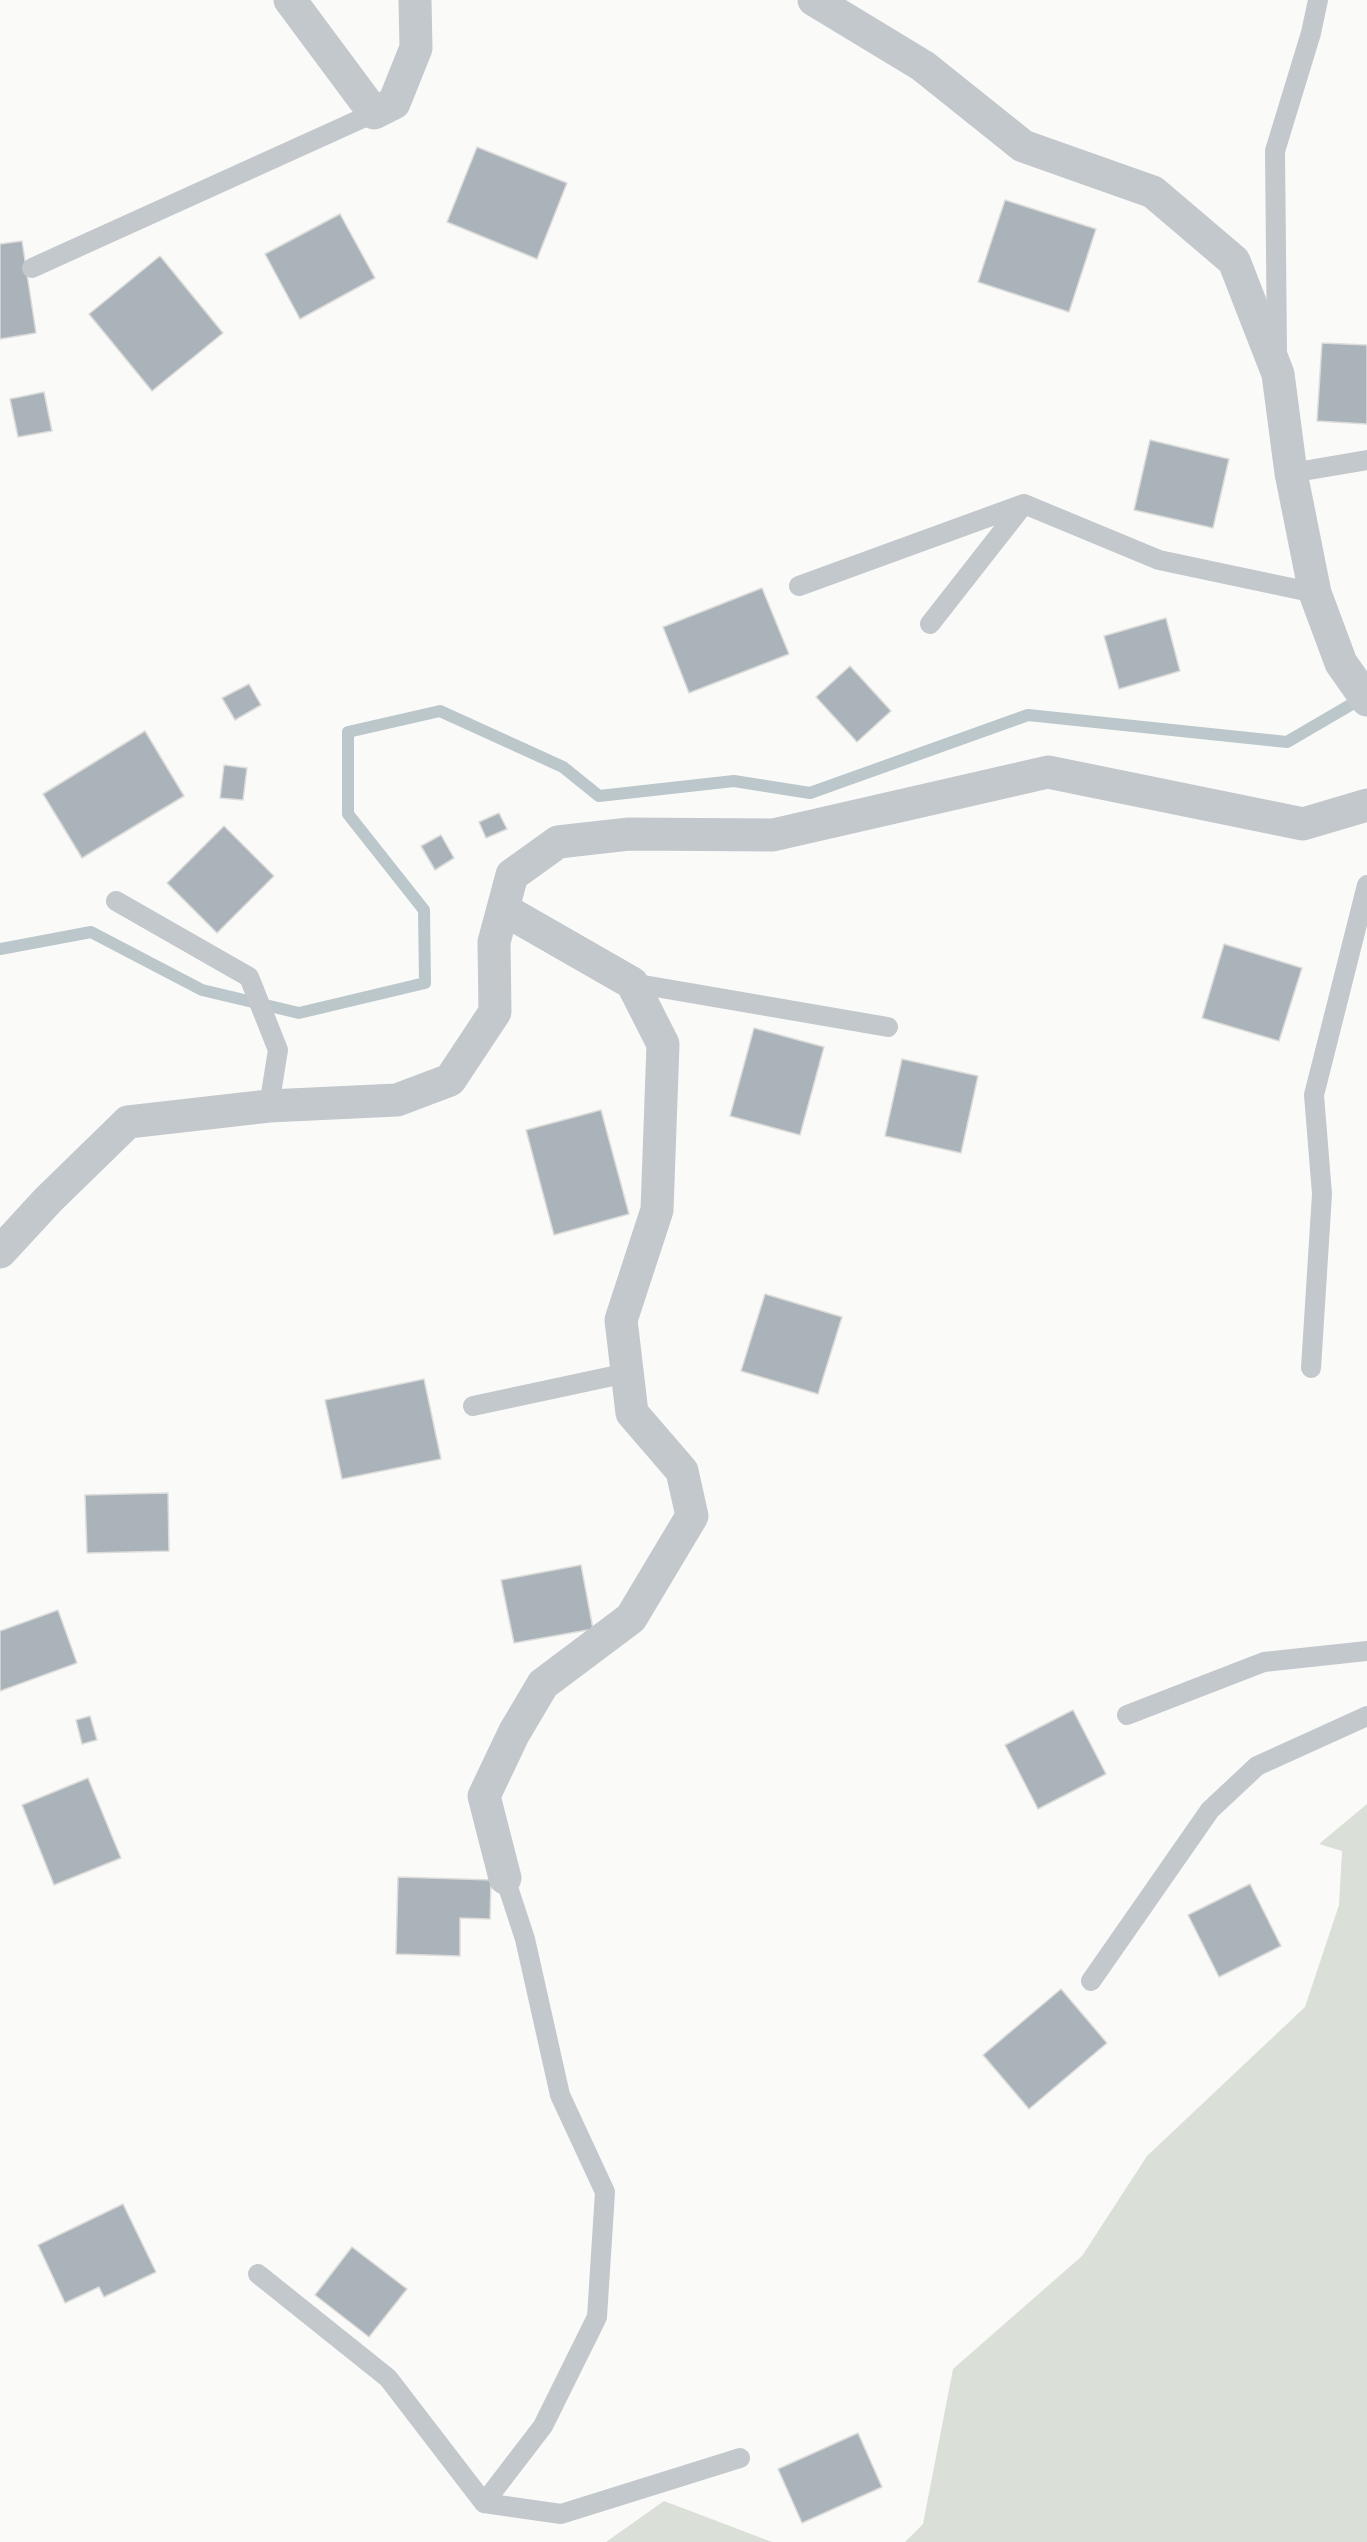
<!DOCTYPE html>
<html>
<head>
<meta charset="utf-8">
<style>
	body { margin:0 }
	canvas { display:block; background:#fafaf8 }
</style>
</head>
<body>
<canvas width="1367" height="2542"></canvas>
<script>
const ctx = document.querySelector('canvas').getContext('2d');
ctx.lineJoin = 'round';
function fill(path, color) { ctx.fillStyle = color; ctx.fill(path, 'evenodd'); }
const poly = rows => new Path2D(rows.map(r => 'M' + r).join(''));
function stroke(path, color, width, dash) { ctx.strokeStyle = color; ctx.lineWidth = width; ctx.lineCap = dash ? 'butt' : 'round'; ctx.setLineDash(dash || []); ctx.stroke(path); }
fill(poly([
	[1367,1804,1367,2542,905,2542,923,2524,953,2369,1082,2256,1147,2156,1305,2007,1339,1905,1342,1851,1319,1844],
	[664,2501,772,2542,606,2542]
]), '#dadfd7');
stroke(poly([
	[0,949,91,932,202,990,299,1013,425,983,424,910,348,814,348,732,440,711,563,767,599,796,734,781,810,793,1028,715,1287,742,1364,697]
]), '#bbc7cb', 12);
const building = poly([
	[477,147,567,183,537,259,447,222,477,147],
	[1005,200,1096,229,1069,312,978,282,1005,200],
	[340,214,375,278,300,319,265,254,340,214],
	[22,241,36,333,0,339,0,244,22,241],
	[160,256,223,333,152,391,89,314,160,256],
	[1322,343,1367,345,1367,424,1317,421,1322,343],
	[44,392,52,431,18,437,10,399,44,392],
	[1150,440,1229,459,1213,528,1134,510,1150,440],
	[762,588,789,654,689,693,663,627,762,588],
	[1166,618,1180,671,1119,689,1104,636,1166,618],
	[850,666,891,711,857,742,816,697,850,666],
	[249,684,261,705,235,720,222,698,249,684],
	[145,731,184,796,82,858,43,794,145,731],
	[224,765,247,768,243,800,220,798,224,765],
	[499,813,507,829,486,838,479,822,499,813],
	[224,826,274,876,217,933,167,883,224,826],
	[441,835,454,858,435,870,421,846,441,835],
	[1224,944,1302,968,1279,1041,1202,1018,1224,944],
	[754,1028,824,1047,800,1135,730,1116,754,1028],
	[902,1059,978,1076,961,1153,885,1136,902,1059],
	[601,1110,629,1214,554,1235,526,1130,601,1110],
	[765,1294,842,1317,818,1394,741,1371,765,1294],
	[424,1379,441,1459,342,1479,325,1400,424,1379],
	[168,1493,169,1551,87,1553,85,1495,168,1493],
	[581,1565,593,1629,514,1643,501,1580,581,1565],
	[58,1610,77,1663,0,1691,0,1631,58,1610],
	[1073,1710,1106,1774,1038,1809,1005,1745,1073,1710],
	[90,1716,97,1740,82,1744,76,1720,90,1716],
	[88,1778,121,1858,54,1885,22,1805,88,1778],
	[398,1877,491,1880,490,1919,460,1918,460,1956,396,1954,398,1877],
	[1250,1884,1281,1946,1219,1977,1188,1915,1250,1884],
	[1061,1989,1107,2043,1029,2109,983,2055,1061,1989],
	[123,2204,156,2272,104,2297,99,2287,65,2303,38,2245,123,2204],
	[352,2247,407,2289,369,2337,315,2295,352,2247],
	[858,2433,882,2487,802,2523,778,2469,858,2433]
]);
fill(building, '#aab3b9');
stroke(building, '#dcdcda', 1.5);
stroke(poly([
	[32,268,374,113],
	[1277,351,1275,151,1311,33,1318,0],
	[1291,473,1367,460],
	[799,586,1024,504,1159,560,1315,593],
	[930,624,1024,504],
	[116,901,249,977,278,1050,269,1106],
	[632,983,888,1027],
	[1311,1368,1322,1194,1314,1095,1367,885],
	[473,1406,627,1373],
	[1127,1715,1264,1662,1367,1651],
	[1091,1981,1210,1810,1257,1766,1367,1716],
	[258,2274,388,2378,484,2503,543,2426,597,2317,605,2192,560,2095,525,1939,505,1878],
	[484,2503,561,2514,740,2458]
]), '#c3c8cc', 20);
stroke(poly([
	[290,0,374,113,394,103,416,48,415,0],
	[814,0,923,66,1023,146,1153,192,1234,261,1278,374,1291,473,1315,593,1341,663,1367,700],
	[503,909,632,983,663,1044,657,1210,621,1320,632,1413,682,1471,692,1516,631,1618,543,1684,514,1733,484,1796,505,1878],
	[0,1252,48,1200,128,1122,269,1106,397,1100,450,1080,495,1012,494,942,512,875,558,842,629,834,773,835,1048,772,1303,824,1367,805]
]), '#c3c8cc', 33);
</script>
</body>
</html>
